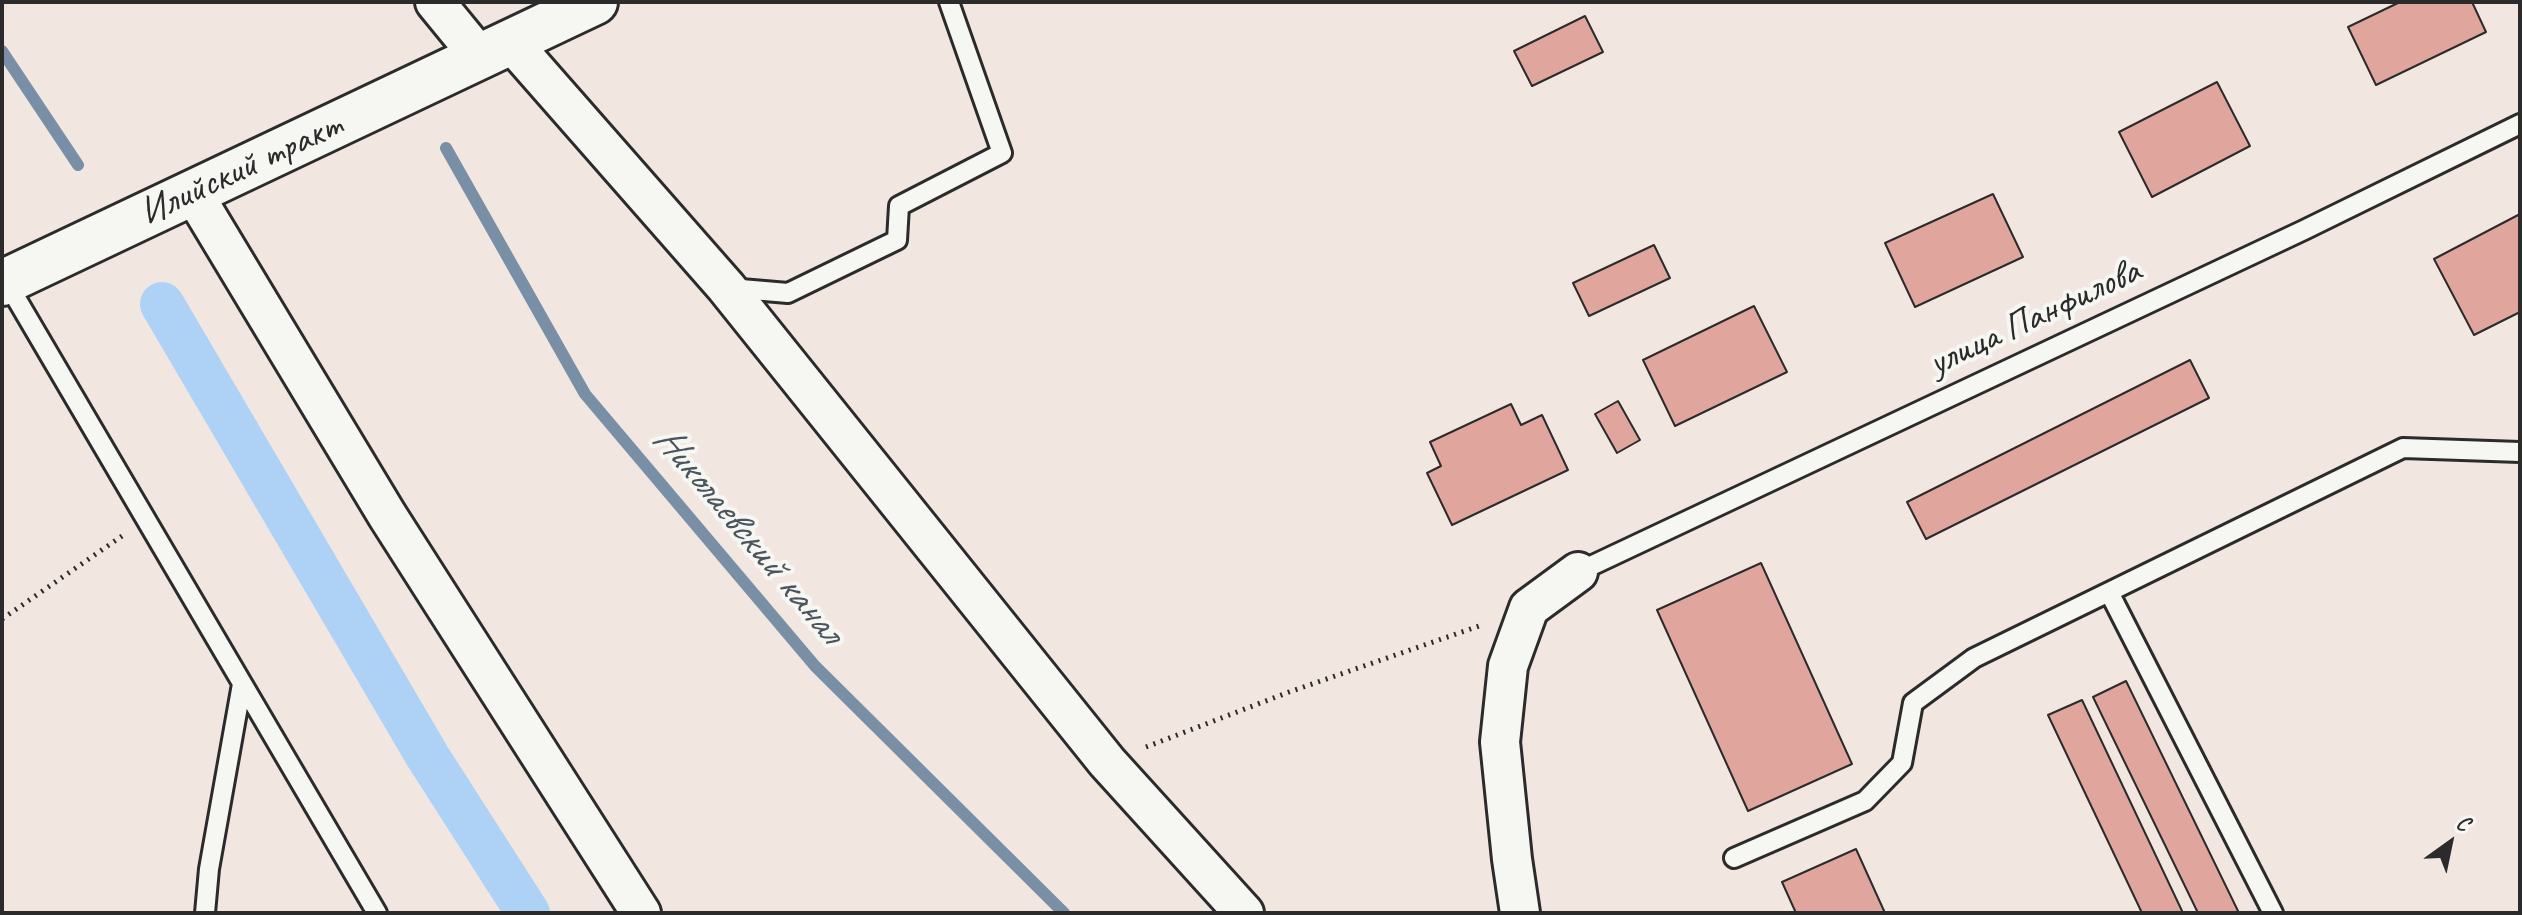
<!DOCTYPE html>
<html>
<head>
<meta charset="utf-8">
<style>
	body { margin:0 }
	#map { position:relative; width:2522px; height:915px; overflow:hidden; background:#f2e6e1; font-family:Caveat,sans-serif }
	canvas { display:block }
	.frame { position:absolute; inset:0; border:4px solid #2b2b2b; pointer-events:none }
	.north { position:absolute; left:2410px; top:803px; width:80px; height:80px; -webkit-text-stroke:6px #f6f6f2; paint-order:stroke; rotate:33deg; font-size:22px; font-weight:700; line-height:32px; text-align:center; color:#2b2b2b }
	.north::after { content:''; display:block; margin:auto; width:28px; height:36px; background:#2b2b2b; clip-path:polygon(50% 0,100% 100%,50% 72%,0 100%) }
</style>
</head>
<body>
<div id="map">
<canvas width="2522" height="915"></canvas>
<div class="frame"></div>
<div class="north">С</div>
</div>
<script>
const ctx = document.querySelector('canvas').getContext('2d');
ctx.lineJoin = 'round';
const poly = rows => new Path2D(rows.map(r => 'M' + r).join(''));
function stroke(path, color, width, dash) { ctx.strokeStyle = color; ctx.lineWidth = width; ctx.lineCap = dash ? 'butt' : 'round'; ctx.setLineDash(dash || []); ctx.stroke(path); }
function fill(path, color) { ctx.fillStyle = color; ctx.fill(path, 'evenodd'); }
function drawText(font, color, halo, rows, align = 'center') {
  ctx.font = font + ' Caveat,sans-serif'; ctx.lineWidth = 8; ctx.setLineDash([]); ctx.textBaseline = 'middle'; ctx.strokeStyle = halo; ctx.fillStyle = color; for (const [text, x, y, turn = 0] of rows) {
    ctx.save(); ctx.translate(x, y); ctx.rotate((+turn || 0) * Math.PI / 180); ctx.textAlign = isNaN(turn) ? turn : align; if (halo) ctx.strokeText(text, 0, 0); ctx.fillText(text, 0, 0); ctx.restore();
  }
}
stroke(poly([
	[2,51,78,165],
	[446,148,585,394,815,666,1064,913]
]), '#798fa5', 12);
stroke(poly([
	[162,304,428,757,528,913]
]), '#add2f6', 44);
const building = poly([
	[2400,2,2472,2,2486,32,2376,85,2348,27,2400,2],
	[1585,16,1603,52,1532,86,1514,51,1585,16],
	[2217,82,2250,146,2152,197,2119,132,2217,82],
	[1993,194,2023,257,1915,307,1885,243,1993,194],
	[2520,214,2520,312,2474,335,2434,259,2520,214],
	[1654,245,1670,278,1589,316,1573,283,1654,245],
	[1754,306,1787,372,1675,426,1643,360,1754,306],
	[2190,360,2209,398,1926,539,1907,502,2190,360],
	[1618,401,1640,440,1617,453,1595,414,1618,401],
	[1511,404,1521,425,1542,415,1568,470,1452,525,1427,473,1441,466,1430,442,1511,404],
	[1761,563,1852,764,1748,811,1657,610,1761,563],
	[2126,681,2239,913,2198,913,2093,697,2126,681],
	[2082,700,2183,913,2142,913,2048,715,2082,700],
	[1856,849,1885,913,1796,913,1782,882,1856,849]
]);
fill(building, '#e0a69d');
stroke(building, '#2b2b2b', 2);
const service = poly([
	[6,281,377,913],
	[729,288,788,293,897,240,899,206,1002,153,949,2],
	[1578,572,2304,230,2520,124],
	[2110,594,2273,913],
	[1734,858,1865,801,1902,763,1913,703,1974,658,2403,448,2520,452],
	[205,913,209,869,242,684]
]);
const minor = poly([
	[435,2,480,57],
	[511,42,726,287,1107,762,1244,913],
	[193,193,387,515,641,913],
	[1520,913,1512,859,1500,742,1508,666,1529,608,1578,572]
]);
const secondary = poly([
	[2,283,595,2]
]);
stroke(service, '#2b2b2b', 24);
stroke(minor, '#2b2b2b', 44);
stroke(secondary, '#2b2b2b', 50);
stroke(poly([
	[2,619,122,536],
	[1146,747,1289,692,1479,626]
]), '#2b2b2b', 5, [2, 6]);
stroke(service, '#f6f6f2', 18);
stroke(minor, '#f6f6f2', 38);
stroke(secondary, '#f6f6f2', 44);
drawText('38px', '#2b2b2b', '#f6f6f2', [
	["Илийский тракт",241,170,-25],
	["улица Панфилова",2035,318,-25]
]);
drawText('italic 40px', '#4c555e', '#f6f6f2', [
	["Николаевский канал",747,535,50]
]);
</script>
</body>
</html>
